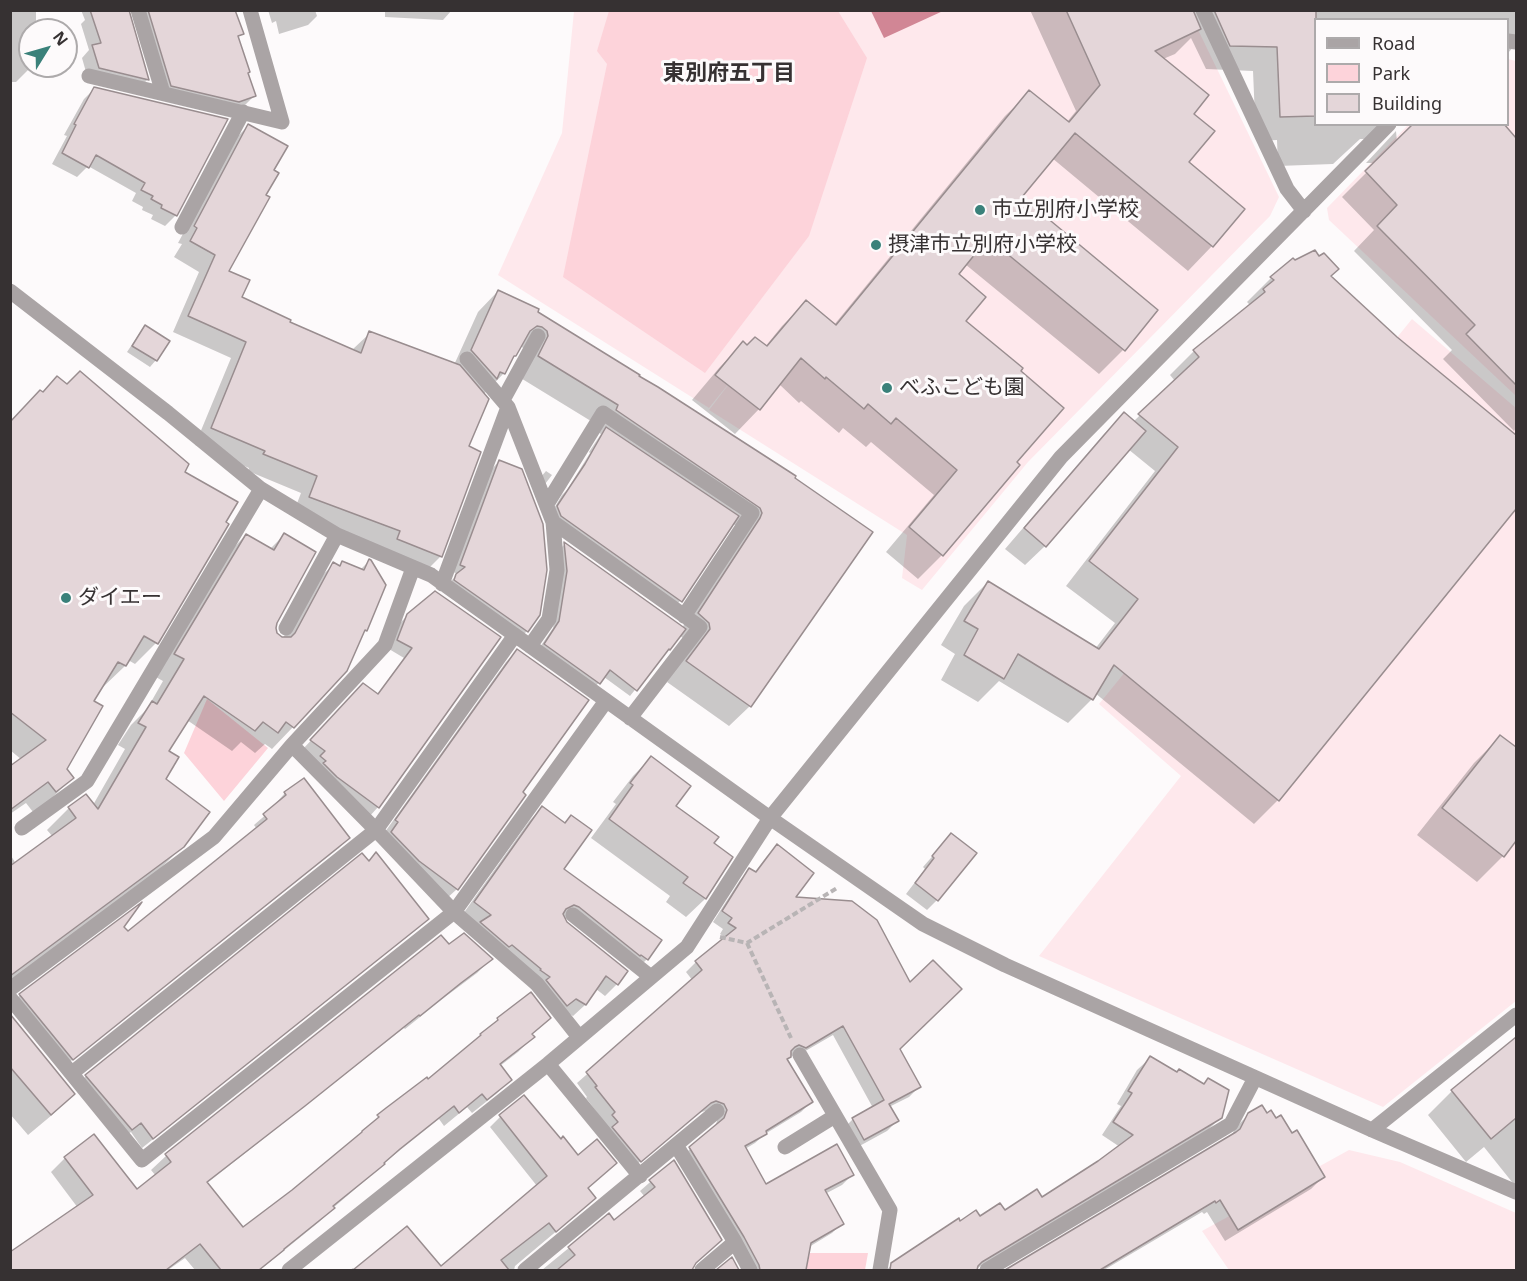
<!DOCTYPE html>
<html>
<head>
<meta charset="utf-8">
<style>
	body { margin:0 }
	#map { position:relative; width:1527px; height:1281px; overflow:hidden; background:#fdfafb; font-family:"Noto Sans",sans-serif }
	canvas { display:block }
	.frame { position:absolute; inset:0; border:12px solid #363132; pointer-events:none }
	.legend { position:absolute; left:1314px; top:18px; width:195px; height:108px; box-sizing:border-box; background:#fdfafb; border:2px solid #adaaab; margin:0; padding:8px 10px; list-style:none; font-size:18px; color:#363132 }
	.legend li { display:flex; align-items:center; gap:12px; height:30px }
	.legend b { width:30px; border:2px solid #adaaab }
	.north { position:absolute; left:18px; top:18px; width:60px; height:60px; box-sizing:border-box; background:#fdfafb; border:2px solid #adaaab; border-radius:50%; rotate:53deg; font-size:16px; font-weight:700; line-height:24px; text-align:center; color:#363132 }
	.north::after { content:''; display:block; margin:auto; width:21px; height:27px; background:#3a817a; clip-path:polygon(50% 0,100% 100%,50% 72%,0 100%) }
</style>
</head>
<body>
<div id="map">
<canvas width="1527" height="1281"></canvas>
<div class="frame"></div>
<ul class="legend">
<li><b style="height:8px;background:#aaa4a5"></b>Road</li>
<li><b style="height:16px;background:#fdd3da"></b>Park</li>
<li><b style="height:16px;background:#e4d6d9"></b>Building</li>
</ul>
<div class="north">N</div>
</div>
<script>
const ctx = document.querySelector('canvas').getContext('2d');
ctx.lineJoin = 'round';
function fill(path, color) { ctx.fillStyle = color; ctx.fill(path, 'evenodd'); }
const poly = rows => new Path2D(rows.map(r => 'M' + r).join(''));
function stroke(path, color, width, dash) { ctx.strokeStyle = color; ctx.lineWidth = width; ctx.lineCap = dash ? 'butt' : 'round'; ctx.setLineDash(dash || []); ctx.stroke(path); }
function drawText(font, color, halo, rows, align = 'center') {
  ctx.font = font + ' "Noto Sans","Noto Sans JP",sans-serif'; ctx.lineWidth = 6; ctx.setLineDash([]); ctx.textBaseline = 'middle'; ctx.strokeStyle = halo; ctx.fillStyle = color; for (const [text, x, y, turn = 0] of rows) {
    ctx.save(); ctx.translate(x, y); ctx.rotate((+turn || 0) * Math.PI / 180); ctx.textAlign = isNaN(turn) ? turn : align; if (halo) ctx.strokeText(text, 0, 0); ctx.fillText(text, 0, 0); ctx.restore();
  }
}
fill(poly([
	[574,11,1189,11,1279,197,1270,216,1028,462,922,590,902,578,907,535,709,410,735,376,709,408,498,275,562,133],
	[1508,59,1516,61,1516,396,1329,220,1327,208,1408,125,1508,124],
	[1412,319,1516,408,1516,1001,1383,1107,1039,956,1181,776,1099,704],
	[1349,1150,1400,1162,1516,1213,1516,1270,1229,1270,1202,1231]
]), '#fee8ec');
fill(poly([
	[609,11,838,11,867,58,809,236,705,373,563,277,607,64,597,51],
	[207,699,268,748,224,801,184,753],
	[810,1253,868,1253,865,1270,806,1270]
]), '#fdd3da');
fill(poly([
	[871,11,943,11,884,38]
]), '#d18695');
fill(poly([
	[10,10,36,10,36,30,30,30,30,66,32,66,16,82,10,82],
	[81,10,126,10,147,80,137,91,88,79,82,58,89,50,81,24,85,20],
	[127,10,226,10,242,34,237,38,246,73,254,96,243,107,160,96,133,13],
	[268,10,315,10,317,16,308,25,279,34,276,21,272,23],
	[385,10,452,10,443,20,385,17],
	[1030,10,1516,10,1516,44,1508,53,1508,20,1316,20,1316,124,1391,124,1367,139,1360,139,1333,164,1278,166,1277,140,1256,141,1253,71,1206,69,1191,38,1175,54,1163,59,1191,114,1187,162,1243,209,1212,246,1188,271,1052,158,1020,198,1156,311,1123,350,1099,374,965,264,957,274,964,321,1015,462,942,555,918,579,886,552,934,495,871,442,866,447,843,428,839,433,801,401,799,403,779,384,759,409,735,434,692,400,719,368,743,343,747,347,765,347,782,326,806,302,834,325,1005,116,1030,92,1067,122,1076,111],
	[94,89,226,120,175,216,165,226,151,219,153,215,142,210,143,207,132,201,136,193,88,166,77,177,52,164,67,136,64,135,84,99],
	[1501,124,1516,140,1516,428,1514,431,1443,359,1452,350,1354,251,1374,230,1342,197,1376,163,1366,163,1396,131,1397,142],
	[248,126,272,170,227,272,240,298,288,322,352,350,370,333,454,365,478,312,498,291,536,313,637,377,793,478,871,533,750,706,729,726,667,682,689,643,679,635,630,696,604,677,593,689,538,650,553,628,561,579,559,550,565,544,682,628,740,540,740,529,732,523,680,601,672,609,550,515,562,495,567,490,590,453,589,452,601,434,596,431,599,426,519,377,527,352,522,347,519,347,511,359,504,373,483,395,467,447,479,453,440,557,424,573,293,514,301,493,248,471,249,468,195,445,231,358,173,332,199,272,174,257,182,244,178,243,232,142],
	[1329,277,1396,338,1516,436,1516,507,1278,800,1254,824,1095,693,1092,699,1068,723,999,681,978,702,941,680,955,654,941,645,964,606,988,582,1095,649,1115,623,1066,586,1155,471,1128,449,1045,546,1025,565,1005,549,1104,434,1124,414,1133,422,1175,381,1170,375,1194,351,1243,311,1250,305,1247,302,1271,278],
	[145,327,156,360,150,367,127,352,139,334],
	[40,392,183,473,156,643,135,664,128,660,125,666,103,687,102,686,92,702,65,769,72,778,50,800,33,812,26,803,10,814,10,768,22,760,10,750,10,422],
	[499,461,538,615,527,631,519,639,449,583,458,574,453,572,492,469],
	[546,471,552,475,542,488,540,478],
	[246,535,270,549,284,535,275,628,276,633,283,638,312,585,334,564,339,567,343,563,360,570,369,561,366,630,293,727,272,749,265,744,255,753,241,742,232,751,187,720,167,751,164,780,183,846,160,869,10,981,10,854,16,864,53,837,47,830,69,808,86,796,93,805,125,749,118,745,131,725,147,709,163,681,154,676,224,557],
	[408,615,499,638,378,807,369,817,302,750,354,695,377,695,404,658,389,649,398,625],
	[517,651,521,793,457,889,445,900,385,832,506,662],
	[1500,737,1516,749,1516,838,1503,856,1477,882,1417,835,1474,763],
	[651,758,674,806,712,844,731,857,705,899,686,917,666,902,670,896,591,838,616,804,613,802,633,776],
	[285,793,348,838,339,848,62,1068,11,1005,20,995,122,927,128,933,257,829,254,825,277,805,276,803],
	[542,808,563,824,571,816,562,869,647,959,635,971,567,919,563,917,617,984,605,996,596,989,585,1005,573,1016,535,993,463,914,530,820],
	[951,835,937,900,927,910,906,894,925,869,923,867],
	[777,846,793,898,898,1049,919,1087,909,1097,889,1107,897,1121,887,1131,854,1149,843,1129,853,1119,873,1108,833,1035,795,1057,790,1055,786,1060,811,1102,801,1112,765,1134,755,1143,745,1149,765,1186,852,1175,842,1185,825,1194,842,1223,832,1233,809,1247,805,1270,746,1270,680,1158,715,1127,717,1121,714,1114,705,1111,699,1113,630,1170,605,1123,586,1098,587,1097,577,1083,693,981,686,972,696,962,726,938,720,934,723,929,713,922,740,880,750,870,754,873,767,856],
	[376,854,427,919,417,929,142,1148,131,1132,121,1139,76,1086,86,1076,367,862],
	[441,937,448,946,491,959,477,973,445,997,405,1029,404,1028,206,1184,243,1230,353,1142,387,1109,428,1081,487,1031,498,1020,549,1018,531,1035,533,1037,518,1052,500,1066,510,1080,496,1094,472,1113,467,1107,444,1126,439,1119,384,1163,368,1178,333,1208,319,1222,260,1270,195,1270,185,1258,168,1270,10,1270,10,1254,78,1208,51,1172,65,1158,94,1136,137,1191,156,1176,151,1170,166,1156],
	[10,1016,73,1094,52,1115,28,1135,10,1114],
	[1516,1042,1516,1187,1484,1147,1466,1162,1428,1115,1452,1091],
	[1150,1058,1221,1117,1208,1130,976,1269,976,1270,886,1270,893,1264,960,1223,1005,1212,1042,1199,1120,1147,1102,1135,1121,1106,1117,1104,1137,1070],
	[524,1097,586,1189,594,1198,584,1208,515,1266,514,1270,350,1270,353,1268,355,1270,407,1228,441,1268,537,1186,490,1127,500,1117],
	[1249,1114,1266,1115,1291,1135,1323,1177,1311,1189,1225,1241,1207,1212,1204,1214,1202,1212,1104,1270,1008,1270,1230,1138,1236,1127],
	[673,1162,692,1270,542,1270,609,1215,614,1222,645,1197,640,1191]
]), '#0003');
const building = poly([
	[90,10,129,10,149,80,99,68,92,45,101,43,90,10],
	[148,10,235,10,244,34,238,36,250,72,248,73,256,96,239,102,171,86,148,10],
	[1066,10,1193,10,1201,29,1155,51,1209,95,1194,114,1215,131,1189,162,1245,209,1213,247,1075,133,1022,197,1158,310,1125,351,988,238,959,274,986,297,966,321,1023,368,1021,371,1064,408,1017,462,1020,465,943,556,909,527,957,470,896,418,891,424,868,404,864,409,826,377,825,379,801,358,760,410,715,375,743,341,747,345,755,337,767,346,806,300,836,325,1029,90,1069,122,1100,85,1066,10],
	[1214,10,1316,10,1316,116,1280,117,1277,47,1230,46,1214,10],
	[94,87,228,119,177,216,161,208,162,205,151,199,153,196,141,190,145,183,96,155,89,168,62,153,76,125,74,124,94,87],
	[248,124,288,146,274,170,279,173,266,195,270,197,229,271,250,280,242,297,291,320,290,322,361,353,369,331,460,365,489,399,469,446,481,452,442,557,397,539,400,531,309,497,317,476,263,454,265,451,211,428,246,342,188,316,215,255,190,241,197,228,194,226,248,124],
	[1413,124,1504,124,1516,138,1516,385,1466,334,1475,325,1377,226,1397,205,1365,171,1413,124],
	[1315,250,1319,256,1324,253,1339,269,1331,276,1397,337,1516,435,1516,509,1279,801,1114,665,1093,700,1018,654,1004,679,964,655,978,629,964,621,988,581,1099,649,1138,599,1089,561,1178,447,1138,414,1199,357,1193,350,1265,292,1263,289,1274,280,1270,277,1293,258,1295,260,1315,250],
	[498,290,539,309,538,312,640,375,639,376,658,387,796,476,795,478,873,532,751,707,686,661,710,629,709,623,698,613,760,518,762,513,760,508,616,410,618,405,538,356,548,336,547,331,542,327,537,326,530,331,516,356,514,356,505,374,500,372,497,379,471,350,498,290],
	[145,325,170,341,157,361,132,346,145,325],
	[80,371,189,464,185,472,238,502,226,522,229,524,158,644,144,636,126,666,118,662,94,701,103,706,67,769,74,778,56,792,48,782,10,810,10,766,46,740,10,712,10,422,40,390,43,392,57,376,67,384,80,371],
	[1124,412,1146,431,1046,547,1024,528,1124,412],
	[606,427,739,516,682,602,561,516,557,506,585,464,606,427],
	[499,460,522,469,543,524,547,570,540,615,528,632,454,580,456,574,465,567,460,565,499,460],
	[284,533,316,552,277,623,276,628,277,633,282,637,291,637,295,633,333,562,340,566,342,561,364,570,369,559,371,560,386,585,367,631,365,630,347,671,294,728,286,722,278,733,263,722,255,731,204,696,169,751,179,757,166,779,210,812,184,847,10,976,10,866,76,818,68,807,86,794,98,809,146,727,138,723,152,701,157,704,184,659,174,654,246,534,274,550,284,533],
	[564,542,686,629,670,650,669,649,637,691,610,670,600,684,544,644,559,621,567,571,564,542],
	[435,591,501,637,379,808,337,777,323,763,326,761,320,756,325,751,310,740,363,683,378,694,412,648,397,640,407,614,435,591],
	[517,649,589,700,523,792,526,795,458,890,419,861,391,832,398,822,395,820,517,649],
	[1500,735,1516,747,1516,841,1504,857,1442,808,1500,735],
	[651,756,691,786,676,806,719,837,714,843,733,857,706,899,683,883,688,877,609,819,633,785,630,783,651,756],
	[304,778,350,838,73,1060,19,994,142,902,124,927,128,931,267,819,263,814,286,795,284,792,304,778],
	[542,806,565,823,571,815,592,830,564,869,662,940,648,960,641,955,640,956,579,907,574,905,566,909,563,914,567,922,628,971,618,985,606,976,586,1005,576,999,567,1006,546,980,550,977,540,970,541,969,512,945,509,947,480,922,491,915,474,902,542,806],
	[951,833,977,853,938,901,915,883,934,858,932,856,951,833],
	[777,844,814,873,796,897,852,901,877,920,910,982,933,960,962,989,900,1049,921,1087,889,1104,899,1121,864,1140,852,1118,884,1100,843,1026,806,1048,799,1045,795,1047,791,1051,791,1057,787,1059,813,1102,766,1131,767,1134,745,1146,766,1184,837,1144,854,1175,825,1190,844,1224,811,1243,806,1270,760,1270,759,1265,744,1237,689,1147,724,1118,727,1110,724,1104,716,1101,711,1103,641,1162,612,1127,618,1122,612,1115,615,1112,595,1087,597,1086,586,1072,702,970,695,961,736,928,728,923,732,918,722,911,749,868,756,872,777,844],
	[376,852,429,919,153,1139,141,1123,132,1130,85,1075,362,853,369,861,376,852],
	[464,933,493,959,461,983,420,1016,419,1015,305,1106,207,1182,243,1227,292,1190,362,1132,362,1131,379,1117,377,1115,386,1108,427,1077,428,1079,481,1035,480,1034,498,1020,497,1018,531,992,551,1018,532,1034,535,1037,500,1064,512,1080,487,1100,482,1094,459,1113,454,1106,400,1149,384,1163,385,1164,333,1206,335,1208,284,1249,284,1250,259,1270,221,1270,200,1244,166,1270,10,1270,10,1252,93,1195,64,1157,94,1134,137,1189,171,1162,165,1154,441,935,449,944,464,933],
	[10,1014,75,1094,51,1115,10,1067,10,1014],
	[1516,1037,1516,1118,1491,1139,1451,1090,1516,1037],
	[1150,1056,1177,1072,1179,1069,1204,1084,1208,1078,1229,1090,1222,1118,982,1262,978,1266,977,1270,890,1270,891,1263,959,1218,960,1221,976,1210,980,1216,1000,1203,1005,1210,1037,1189,1042,1197,1098,1161,1133,1135,1113,1122,1132,1093,1128,1091,1150,1056],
	[524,1095,561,1139,563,1136,578,1155,597,1139,617,1163,588,1188,596,1198,556,1232,549,1223,501,1260,509,1270,353,1270,407,1226,441,1266,547,1176,499,1115,524,1095],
	[1262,1105,1267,1113,1271,1110,1276,1118,1281,1115,1292,1133,1297,1130,1325,1177,1238,1230,1220,1200,1216,1203,1215,1201,1100,1270,1005,1270,1236,1132,1240,1129,1248,1113,1262,1105],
	[674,1160,722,1240,696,1263,692,1270,557,1270,575,1255,568,1247,609,1213,614,1220,655,1187,649,1180,674,1160],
	[732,1257,739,1270,716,1270,732,1257]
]);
fill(building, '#e4d6d9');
stroke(building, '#998d8f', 1.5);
stroke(poly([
	[720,937,747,943,837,888],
	[747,943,791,1038]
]), '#b8b4b5', 4, [6, 3]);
stroke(poly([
	[138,10,163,93],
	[1203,10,1287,189,1304,211],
	[1508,41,1516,42],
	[89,76,282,122,250,10],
	[182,227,243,112],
	[10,291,168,413,261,489,337,535,431,575,770,818,923,924,1005,965,1372,1130,1516,1192],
	[467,359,508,407,553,522,557,570,549,619,530,646],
	[503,400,538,336],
	[547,504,603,413,752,513,684,616],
	[553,522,700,627,630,718],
	[442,584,508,407],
	[286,628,337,535],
	[292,745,376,830,454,912,537,984,579,1037],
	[22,828,87,781,261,489],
	[573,915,651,977],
	[10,989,214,837,292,745,385,645,413,568],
	[10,998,142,1160,454,912,606,701],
	[800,1055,890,1210,880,1270],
	[548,1064,640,1176],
	[72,1073,376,830,515,635],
	[1372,1130,1516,1015],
	[676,1145,735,1242,750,1270],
	[785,1147,835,1116],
	[289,1270,548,1064,687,947,770,818,1061,457,1389,124],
	[525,1270,717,1111],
	[702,1270,735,1242],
	[987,1270,1231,1124,1255,1078]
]), '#aaa4a5', 15);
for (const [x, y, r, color] of [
	[980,210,6,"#3a817a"],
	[876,245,6,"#3a817a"],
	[887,388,6,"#3a817a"],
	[66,598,6,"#3a817a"]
]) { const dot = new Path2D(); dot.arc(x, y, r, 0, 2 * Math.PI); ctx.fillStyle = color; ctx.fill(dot); stroke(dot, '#fdfafb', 2); }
drawText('21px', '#363132', '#fdfafb', [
	["市立別府小学校",992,210],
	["摂津市立別府小学校",888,245],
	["べふこども園",899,388],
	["ダイエー",78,598]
], 'left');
drawText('bold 22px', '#363132', '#fdfafb', [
	["東別府五丁目",729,74]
]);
</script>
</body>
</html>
